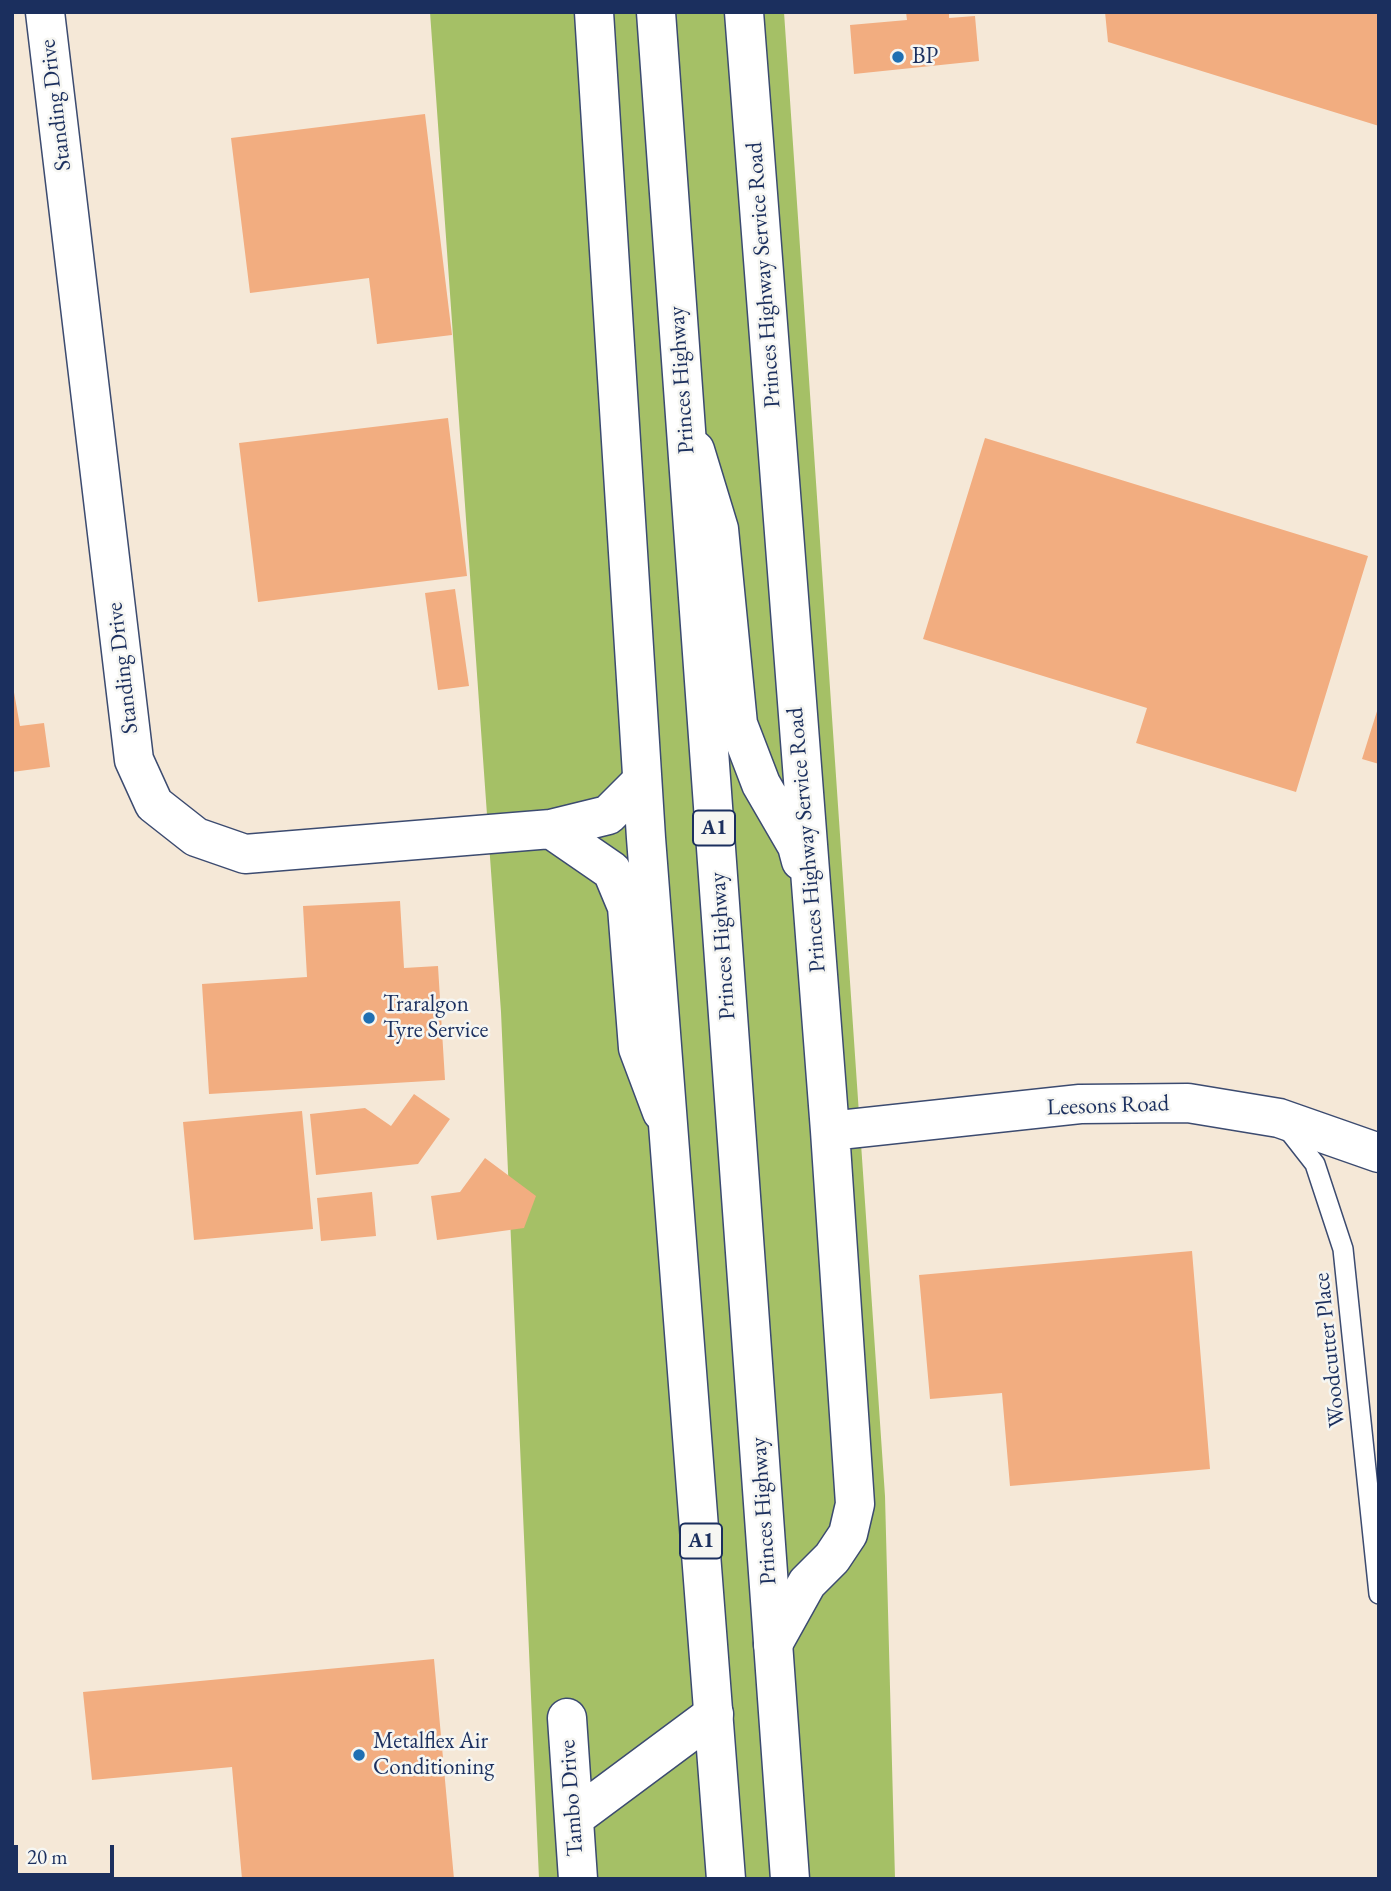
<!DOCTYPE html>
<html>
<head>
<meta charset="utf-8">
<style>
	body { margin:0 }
	#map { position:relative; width:1391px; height:1891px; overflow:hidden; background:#f5e8d7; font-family:"EB Garamond",serif }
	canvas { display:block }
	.frame { position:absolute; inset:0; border:14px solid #1b2f5e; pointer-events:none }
	.scale { position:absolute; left:14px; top:1845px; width:100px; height:32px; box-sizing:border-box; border:4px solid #1b2f5e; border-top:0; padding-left:9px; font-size:21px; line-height:24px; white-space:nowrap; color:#1b2f5e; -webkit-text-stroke:5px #f6f6f2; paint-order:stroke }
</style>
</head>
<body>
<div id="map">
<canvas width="1391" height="1891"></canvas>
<div class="frame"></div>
<div class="scale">20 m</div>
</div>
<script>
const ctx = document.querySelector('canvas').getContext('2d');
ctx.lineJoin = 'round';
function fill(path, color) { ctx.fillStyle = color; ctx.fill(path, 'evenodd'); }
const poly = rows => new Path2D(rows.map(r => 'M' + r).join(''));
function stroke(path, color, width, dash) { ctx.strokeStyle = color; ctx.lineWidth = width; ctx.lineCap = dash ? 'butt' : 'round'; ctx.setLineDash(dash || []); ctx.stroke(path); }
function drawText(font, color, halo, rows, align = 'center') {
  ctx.font = font + ' "EB Garamond",serif'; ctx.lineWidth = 5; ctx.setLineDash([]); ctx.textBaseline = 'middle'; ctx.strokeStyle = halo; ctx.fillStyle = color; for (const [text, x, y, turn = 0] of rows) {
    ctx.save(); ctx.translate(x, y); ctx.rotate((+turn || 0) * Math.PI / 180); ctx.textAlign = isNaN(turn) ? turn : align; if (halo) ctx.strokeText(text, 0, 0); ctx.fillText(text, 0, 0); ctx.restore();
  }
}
fill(poly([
	[430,12,784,12,885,1496,895,1879,539,1879,501,1012]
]), '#a5c066');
fill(poly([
	[906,12,949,12,949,18,975,16,979,61,854,74,850,25,907,20],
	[1105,12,1379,12,1379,126,1108,42],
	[425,114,452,335,377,344,369,278,250,293,231,138],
	[448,418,467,576,258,602,239,443],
	[985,438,1368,556,1296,792,1136,743,1147,708,923,639],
	[455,589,469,686,438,690,425,593],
	[12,681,20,726,44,723,50,767,12,772],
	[1378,708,1379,708,1379,764,1362,759],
	[400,901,404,968,438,966,445,1080,209,1094,202,984,307,977,303,906],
	[414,1094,450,1119,418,1164,316,1175,310,1114,365,1108,391,1126],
	[302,1111,313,1229,194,1240,183,1122],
	[485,1158,536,1196,524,1228,437,1240,431,1196,460,1192],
	[372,1192,376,1236,321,1241,317,1198],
	[1192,1251,1210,1469,1010,1486,1002,1393,930,1399,919,1275],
	[434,1659,454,1879,242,1879,232,1767,92,1780,83,1692]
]), '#f2ad80');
const service = poly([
	[1286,1127,1315,1164,1343,1249,1379,1594]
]);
const minor = poly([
	[45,12,134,760,154,804,196,837,245,854,551,829,608,815,642,781],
	[744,12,830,1131,855,1504,848,1534,832,1558,807,1583,773,1644],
	[695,450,719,529,738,724,761,784,797,846,801,861],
	[551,829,612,871,627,907,638,1048,662,1112],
	[830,1131,1080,1104,1188,1103,1279,1118,1379,1153],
	[567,1718,578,1879],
	[574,1818,714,1714]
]);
const trunk = poly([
	[594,12,646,838,726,1879],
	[656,12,790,1879]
]);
stroke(service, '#3c4b70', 22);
stroke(minor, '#3c4b70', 41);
stroke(trunk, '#3c4b70', 41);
stroke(service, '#fff', 19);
stroke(minor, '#fff', 38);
stroke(trunk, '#fff', 38);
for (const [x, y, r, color] of [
	[898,57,7,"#1f6fb2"],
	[369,1018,7,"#1f6fb2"],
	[359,1755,7,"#1f6fb2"]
]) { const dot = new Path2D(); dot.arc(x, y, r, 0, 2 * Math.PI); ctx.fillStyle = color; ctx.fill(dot); stroke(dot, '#f6f6f2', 2.5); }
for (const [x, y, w] of [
	[714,828,42],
	[701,1541,42]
]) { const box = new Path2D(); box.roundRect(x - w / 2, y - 17.5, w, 35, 5); ctx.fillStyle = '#f6f6f2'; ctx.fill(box); stroke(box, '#1b2f5e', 2); }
drawText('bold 21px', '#1b2f5e', null, [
	["A1",714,828],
	["A1",701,1541]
]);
drawText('23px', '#1b2f5e', '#f6f6f2', [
	["BP",912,57],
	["Traralgon",383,1005],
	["Tyre Service",383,1031],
	["Metalflex Air",373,1742],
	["Conditioning",373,1768]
], 'left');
drawText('23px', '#1b2f5e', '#f6f6f2', [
	["Standing Drive",56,105,-97],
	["Princes Highway Service Road",764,275,-94],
	["Princes Highway",682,380,-94],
	["Standing Drive",123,668,-97],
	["Princes Highway Service Road",807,840,-95],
	["Princes Highway",723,946,-94],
	["Leesons Road",1108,1106,-2],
	["Woodcutter Place",1330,1350,-96],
	["Princes Highway",764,1511,-94],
	["Tambo Drive",572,1798,-94]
]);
</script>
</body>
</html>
